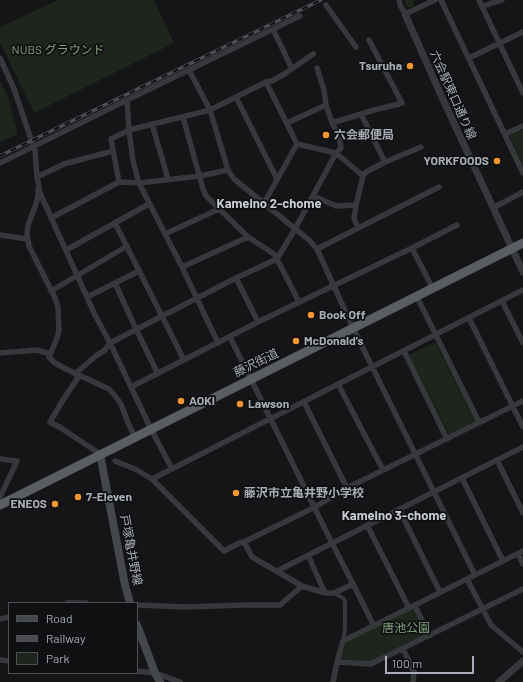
<!DOCTYPE html>
<html>
<head>
<meta charset="utf-8">
<style>
	body { margin:0 }
	#map { position:relative; width:523px; height:682px; overflow:hidden; background:#151517; font-family:Barlow,sans-serif }
	canvas { display:block }
	.legend { position:absolute; left:8px; top:602px; width:130px; height:72px; box-sizing:border-box; background:#101012; border:1px solid #4c4f54; margin:0; padding:5px 7px; list-style:none; font-size:12px; color:#a7aeb7 }
	.legend li { display:flex; align-items:center; gap:8px; height:20px }
	.legend b { width:20px; border:1px solid #4c4f54 }
	.scale { position:absolute; left:385px; top:656px; width:89px; height:18px; box-sizing:border-box; border:2px solid #a7aeb7; border-top:0; padding-left:5px; font-size:12px; line-height:14px; white-space:nowrap; color:#a7aeb7; -webkit-text-stroke:3px #101012; paint-order:stroke }
</style>
</head>
<body>
<div id="map">
<canvas width="523" height="682"></canvas>
<ul class="legend">
<li><b style="height:5px;background:#44474c"></b>Road</li>
<li><b style="height:5px;background:#494c51"></b>Railway</li>
<li><b style="height:11px;background:#1d251d"></b>Park</li>
</ul>
<div class="scale">100 m</div>
</div>
<script>
const ctx = document.querySelector('canvas').getContext('2d');
ctx.lineJoin = 'round';
function fill(path, color) { ctx.fillStyle = color; ctx.fill(path, 'evenodd'); }
const poly = rows => new Path2D(rows.map(r => 'M' + r).join(''));
function stroke(path, color, width, dash) { ctx.strokeStyle = color; ctx.lineWidth = width; ctx.lineCap = dash ? 'butt' : 'round'; ctx.setLineDash(dash || []); ctx.stroke(path); }
function drawText(font, color, halo, rows, align = 'center') {
  ctx.font = font + ' Barlow,"Noto Sans JP",sans-serif'; ctx.lineWidth = 3.5; ctx.setLineDash([]); ctx.textBaseline = 'middle'; ctx.strokeStyle = halo; ctx.fillStyle = color; for (const [text, x, y, turn = 0] of rows) {
    ctx.save(); ctx.translate(x, y); ctx.rotate((+turn || 0) * Math.PI / 180); ctx.textAlign = isNaN(turn) ? turn : align; if (halo) ctx.strokeText(text, 0, 0); ctx.fillText(text, 0, 0); ctx.restore();
  }
}
fill(poly([
	[58,0,154,0,174,43,34,113,0,42,0,27],
	[405,0,414,0,414,5,411,7,407,7,405,4],
	[0,80,8,97,18,134,0,142],
	[523,130,523,166,509,135],
	[435,342,476,423,450,436,409,355],
	[414,608,427,635,371,662,341,660,345,643]
]), '#1d251d');
stroke(poly([
	[334,593,343,598,345,601,345,628,343,641]
]), '#36383c', 4);
stroke(poly([
	[399,0,400,5,405,14,435,0],
	[441,0,523,173],
	[479,0,523,93],
	[326,5,356,47],
	[483,6,502,0],
	[273,29,292,69],
	[369,40,402,103],
	[0,58,14,89,35,151,37,177,40,193,95,315,110,343,151,429,172,469],
	[469,58,523,32],
	[189,70,210,110,228,170,234,179,309,240,317,249,353,328,475,575],
	[236,97,277,179],
	[127,100,129,130,133,161,139,183,182,267,218,343],
	[361,114,385,162],
	[183,117,203,189,206,196,248,237,268,250,275,255,299,302],
	[287,123,326,105],
	[332,123,374,110,399,104],
	[152,124,168,179],
	[505,134,523,126],
	[297,144,336,153,363,176],
	[0,163,127,100,300,16],
	[228,170,200,176,139,183,119,182,111,139,129,130,210,110,266,82,272,81,286,73,313,54],
	[37,177,64,164,113,151],
	[38,190,38,196,36,204,28,225,27,234,29,246,55,298,58,307,59,331,57,338,49,357,55,363,66,369,109,389,116,397,121,404,128,423,135,437],
	[313,196,336,206,356,205],
	[264,203,297,144,266,82],
	[493,208,523,192],
	[51,218,119,182],
	[115,223,184,360],
	[358,227,354,219,356,205,363,176,366,172,385,162,421,147],
	[165,234,219,209],
	[0,235,27,239],
	[317,249,439,187],
	[66,250,149,204],
	[182,267,248,237],
	[236,278,258,322],
	[115,283,136,329,158,374],
	[433,289,412,248,457,225],
	[51,291,127,246],
	[87,297,139,271],
	[417,297,479,422],
	[502,301,523,343],
	[469,318,523,427],
	[230,337,332,543,353,584,374,626],
	[404,351,447,439],
	[0,353,37,350,50,354],
	[75,374,97,355,104,351,110,343,236,278,277,259,295,229,336,153,341,148,339,136,332,123,326,105,324,90,317,68],
	[79,376,63,400,50,422,61,428,100,454],
	[338,384,383,470],
	[131,387,258,322,412,248],
	[304,402,347,488],
	[0,459,17,461,0,497],
	[497,460,523,513],
	[115,461,135,469,152,479,224,551,239,543,244,542,315,507,347,488,523,401],
	[462,478,503,561],
	[152,479,523,290],
	[399,509,440,592],
	[367,525,409,608],
	[244,542,252,557,302,586,325,593,334,593,353,584],
	[523,551,343,641,337,662,371,664,523,589],
	[518,554,523,564],
	[308,555,325,593],
	[277,571,523,447],
	[467,579,491,625,523,652],
	[67,603,86,603],
	[137,605,186,607,243,605,280,605,302,586],
	[415,605,429,636],
	[0,619,9,617],
	[403,649,414,672,413,682],
	[0,660,9,661],
	[137,671,155,673,180,682],
	[333,682,337,662]
]), '#36383c', 5.5);
stroke(poly([
	[405,14,440,93,523,272],
	[499,682,523,661]
]), '#36383c', 7);
stroke(poly([
	[100,454,125,585,130,603],
	[137,625,155,673,160,682]
]), '#44474c', 8);
stroke(poly([
	[0,505,523,243]
]), '#5a5e64', 9);
const rail = poly([
	[0,156,321,0]
]);
stroke(rail, '#494c51', 3.5);
stroke(rail, '#101012', 2, [6]);
for (const [x, y, r, color] of [
	[410,66,4,"#f39531"],
	[326,135,4,"#f39531"],
	[497,161,4,"#f39531"],
	[311,315,4,"#f39531"],
	[296,341,4,"#f39531"],
	[181,401,4,"#f39531"],
	[240,404,4,"#f39531"],
	[236,493,4,"#f39531"],
	[78,497,4,"#f39531"],
	[55,504,4,"#f39531"]
]) { const dot = new Path2D(); dot.arc(x, y, r, 0, 2 * Math.PI); ctx.fillStyle = color; ctx.fill(dot); stroke(dot, '#101012', 1.5); }
drawText('12px', '#80a27d', '#101012', [
	["NUBS グラウンド",58,50],
	["唐池公園",406,628]
]);
drawText('bold 12px', '#a7aeb7', '#101012', [
	["Tsuruha",402,66,"right"],
	["六会郵便局",334,135],
	["YORKFOODS",489,161,"right"],
	["Book Off",319,315],
	["McDonald's",304,341],
	["AOKI",189,401],
	["Lawson",248,404],
	["藤沢市立亀井野小学校",244,493],
	["7-Eleven",86,497],
	["ENEOS",47,504,"right"]
], 'left');
drawText('12px', '#a7aeb7', '#101012', [
	["六会駅東口通り線",453,95,66],
	["藤沢街道",256,363,-26],
	["戸塚亀井野線",131,550,79]
]);
drawText('bold 13px', '#c8ccd3', '#101012', [
	["Kameino 2-chome",269,204],
	["Kameino 3-chome",394,516]
]);
</script>
</body>
</html>
